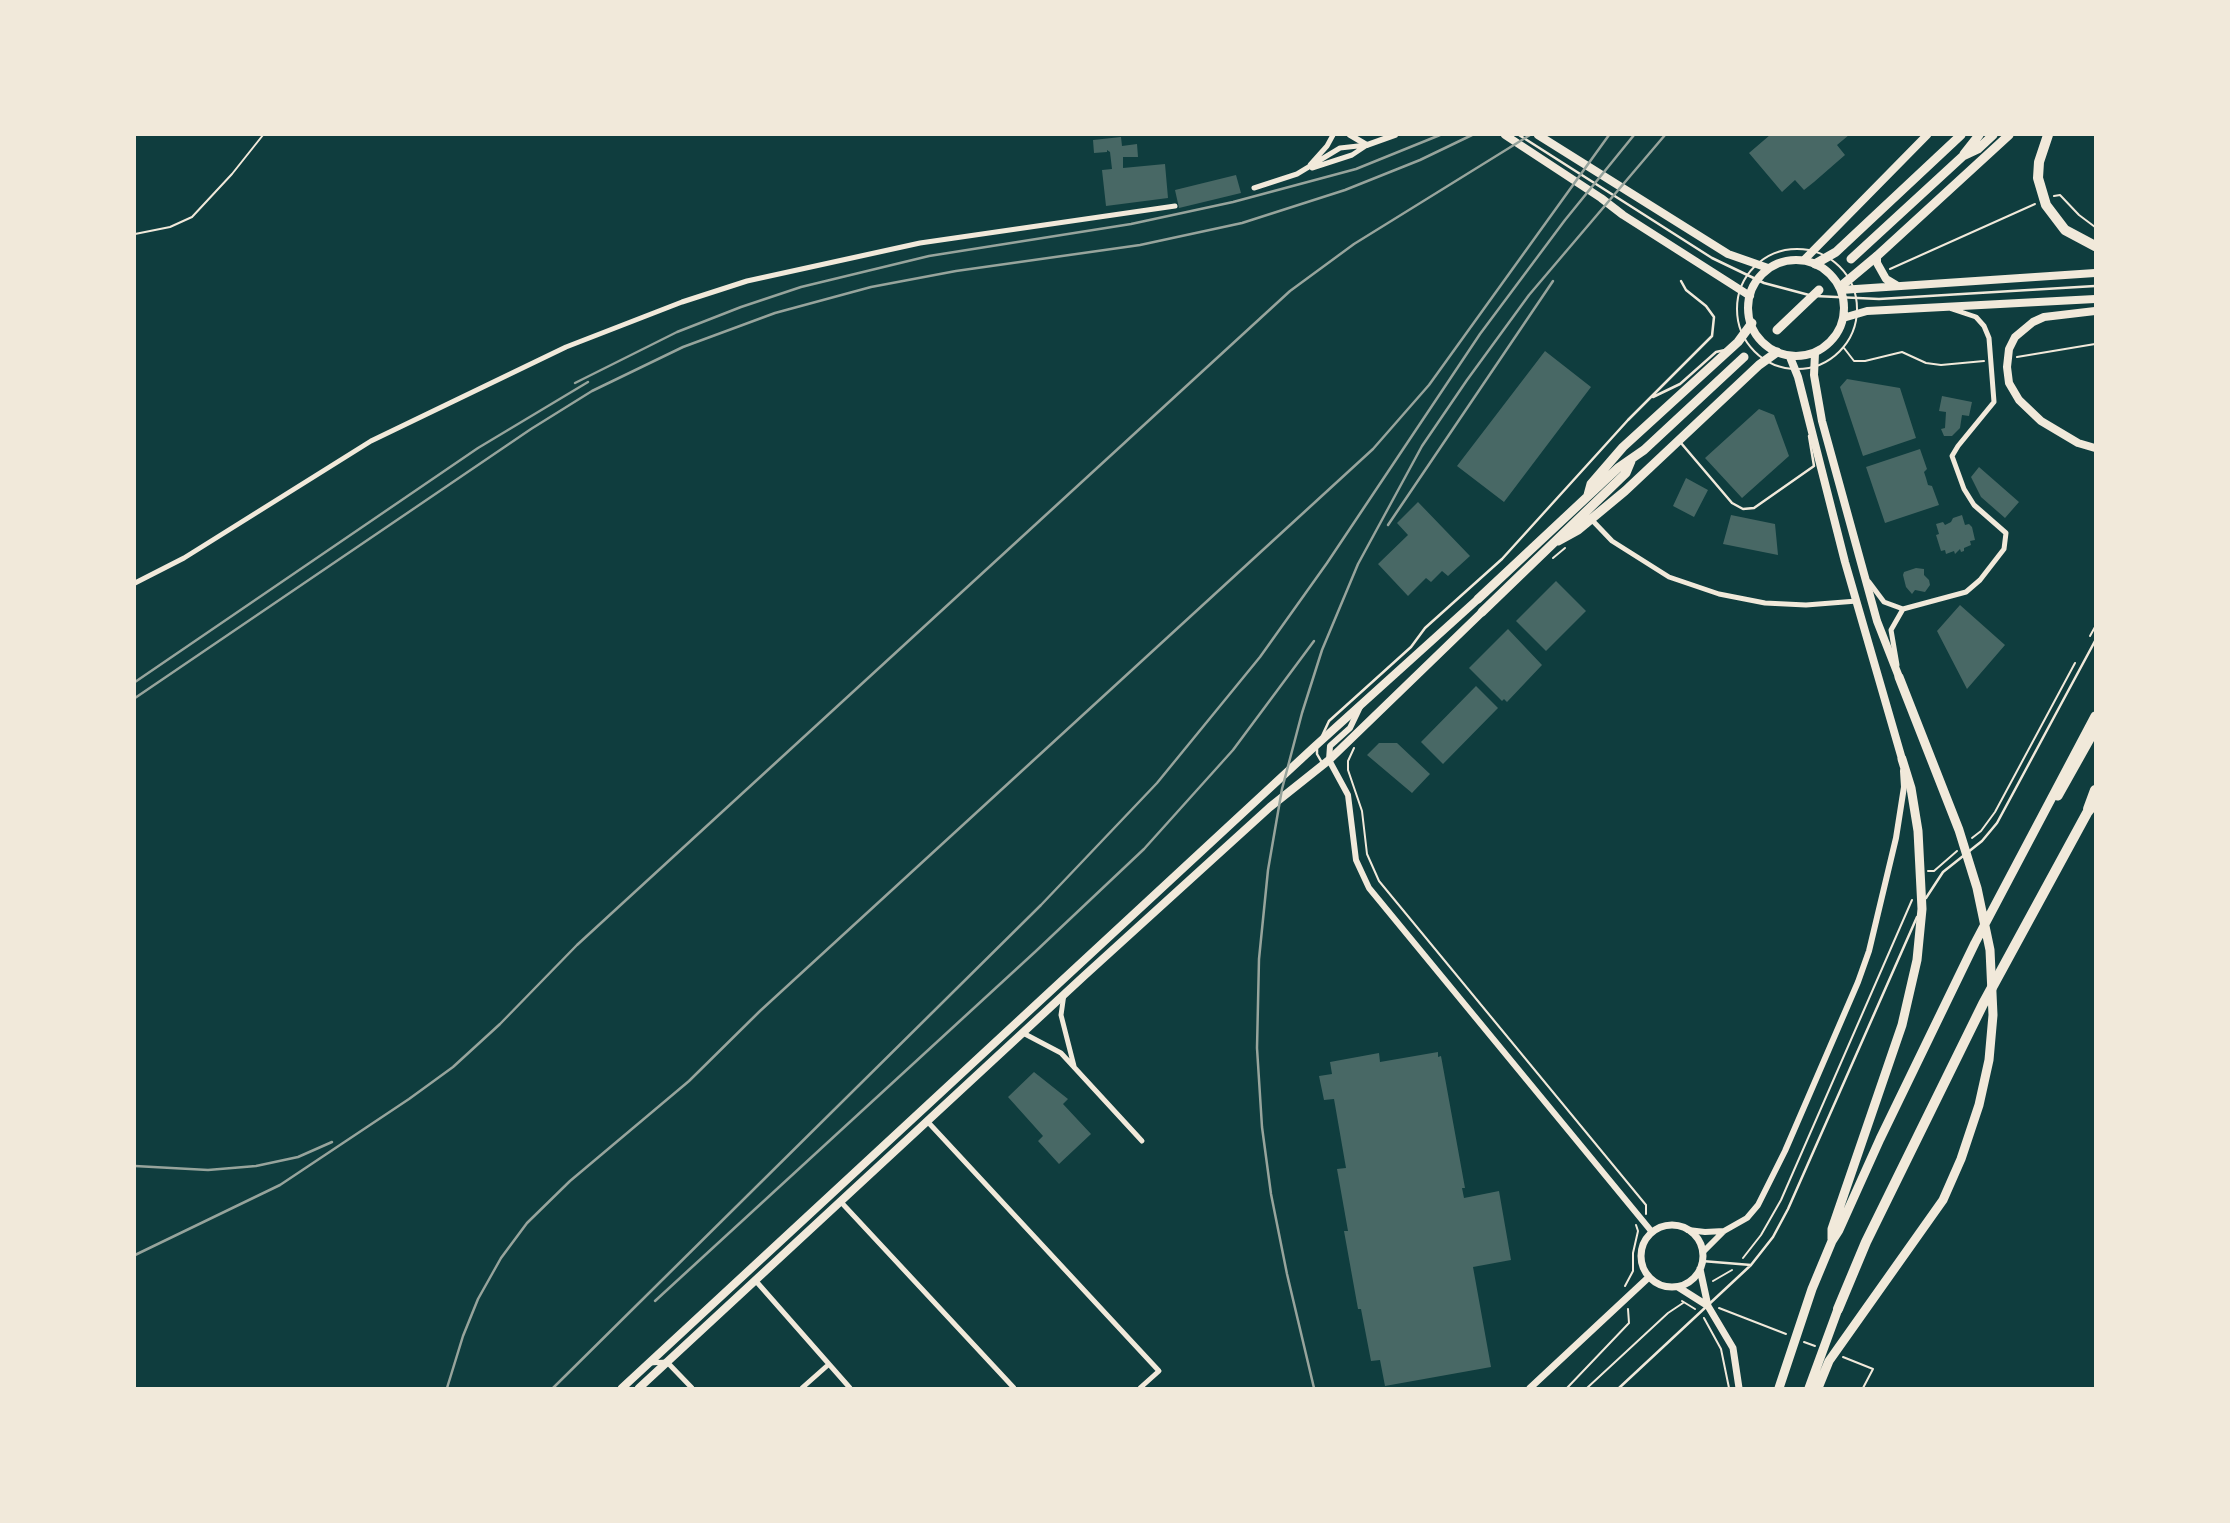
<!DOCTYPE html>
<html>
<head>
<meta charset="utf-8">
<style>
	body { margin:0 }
	#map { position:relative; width:2230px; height:1523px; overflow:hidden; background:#0f3d3e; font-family:"DM Sans",sans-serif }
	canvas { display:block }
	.frame { position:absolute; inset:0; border:136px solid #f1e9da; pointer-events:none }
</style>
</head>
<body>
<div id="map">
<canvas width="2230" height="1523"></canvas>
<div class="frame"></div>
</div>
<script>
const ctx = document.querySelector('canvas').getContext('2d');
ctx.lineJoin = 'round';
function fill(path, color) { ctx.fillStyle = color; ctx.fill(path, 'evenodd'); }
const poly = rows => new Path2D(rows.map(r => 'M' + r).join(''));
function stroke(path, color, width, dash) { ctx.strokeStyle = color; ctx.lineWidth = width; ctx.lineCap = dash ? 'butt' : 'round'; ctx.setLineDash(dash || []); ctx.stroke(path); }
fill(poly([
	[1770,135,1849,135,1837,145,1845,155,1814,182,1804,190,1795,180,1782,192,1749,153],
	[1121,137,1122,146,1137,144,1138,157,1123,157,1123,168,1165,164,1168,198,1106,206,1102,170,1112,169,1110,152,1107,150,1107,152,1094,153,1093,140],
	[1236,175,1241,193,1179,208,1175,190],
	[1545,351,1591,387,1504,502,1457,466],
	[1847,379,1900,388,1916,438,1863,456,1840,387],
	[1942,396,1972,402,1969,416,1962,415,1960,428,1952,436,1944,436,1941,429,1945,428,1946,412,1939,411],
	[1759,409,1774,415,1789,456,1742,498,1705,458],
	[1920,449,1927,469,1924,472,1926,478,1928,485,1932,486,1939,505,1885,523,1866,467],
	[1979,467,2019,502,2005,518,1981,497,1971,477],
	[1686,478,1708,490,1694,517,1673,506],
	[1418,502,1470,556,1448,576,1442,571,1431,582,1426,578,1408,596,1378,564,1408,535,1397,523],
	[1731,515,1775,524,1778,555,1723,544],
	[1962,515,1965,525,1969,524,1972,527,1975,540,1970,541,1971,545,1964,548,1964,551,1961,552,1960,549,1955,554,1954,551,1946,554,1945,550,1941,551,1936,535,1939,534,1936,524,1943,522,1945,525,1951,522,1953,518],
	[1916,568,1924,569,1924,575,1929,580,1930,585,1925,592,1915,590,1912,594,1906,587,1903,575,1904,572],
	[1556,581,1586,611,1546,651,1516,621],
	[1960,605,2005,645,1967,689,1937,631],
	[1508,629,1542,665,1507,702,1504,699,1502,701,1469,668],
	[1476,686,1498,708,1443,764,1421,742],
	[1379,743,1397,743,1430,774,1412,793,1367,755],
	[1438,1052,1438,1057,1441,1056,1465,1188,1462,1188,1464,1198,1499,1191,1511,1260,1473,1267,1491,1367,1385,1386,1380,1360,1371,1361,1361,1309,1358,1309,1344,1231,1348,1231,1337,1169,1346,1168,1334,1099,1324,1100,1319,1076,1332,1074,1330,1062,1379,1053,1380,1062],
	[1034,1072,1068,1099,1063,1104,1091,1134,1059,1164,1038,1141,1043,1136,1008,1097]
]), '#486865');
stroke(poly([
	[2054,196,2060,195,2079,215,2095,227],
	[135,234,170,227,192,217,232,174,263,135],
	'1737 309a60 60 0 1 1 120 0a60 60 0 1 1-120 0Z',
	[1890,269,2035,204],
	[1844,348,1854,361,1865,361,1902,352,1926,363,1941,365,1984,361],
	[2017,357,2095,344],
	[1553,558,1565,548],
	[2090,636,2095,627],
	[1354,748,1348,761,1348,770,1362,811,1367,854,1379,881,1646,1205,1646,1214],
	[1972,838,1981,831,1995,812,2075,663],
	[1928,871,1934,871,1957,851],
	[1743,1258,1761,1235,1781,1200,1912,900],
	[1713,1281,1732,1270],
	[1625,1286,1633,1271,1633,1253,1638,1231,1636,1225],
	[1682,1301,1695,1309],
	[1719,1308,1786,1334],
	[1704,1318,1721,1349,1729,1388],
	[1804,1342,1815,1346],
	[1843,1357,1873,1369,1863,1388],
	[1567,1388,1629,1323,1628,1309],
	[1587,1388,1668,1313,1683,1303]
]), '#f1e9da', 2);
stroke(poly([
	[1519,135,1712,258,1764,283,1809,295],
	[1815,296,1879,299,2095,286],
	[1653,397,1680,384,1716,352,1725,350],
	[1681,443,1732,503,1743,509,1754,508,1814,466,1809,436],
	[1322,736,1329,721,1411,647,1425,628,1502,559,1628,420,1712,336,1714,317,1706,306,1686,290,1681,281],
	[1317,748,1317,754,1321,761],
	[1926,898,1943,872,1982,841,1997,823,2095,641],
	[1702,1261,1751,1265],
	[1619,1388,1751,1265,1773,1237,1788,1209,1917,917]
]), '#f1e9da', 2.5);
stroke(poly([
	[1310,165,1327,146,1333,135],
	[1312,168,1352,155,1367,145],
	[1254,188,1297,174,1340,148,1367,145],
	[1591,519,1612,541,1669,577,1719,594,1765,603,1806,605,1857,601],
	[1869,582,1884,602,1903,609],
	[135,583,184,558,371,441,566,347,682,302,747,281,920,243,1175,206],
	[1903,609,1966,592,1980,580,2004,549,2006,533,1974,505,1964,489,1952,456,1958,446,1994,402,1989,338,1984,326,1976,317,1952,309],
	[1897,665,1891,630,1903,609],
	[1064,994,1061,1015,1074,1066],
	[1023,1033,1061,1053,1142,1141],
	[927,1121,1159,1371,1140,1388],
	[840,1201,1014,1388],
	[755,1280,850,1388],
	[649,1363,667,1362,692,1388],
	[802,1388,828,1365]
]), '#f1e9da', 5);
stroke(poly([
	[1350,135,1367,145,1395,135],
	[1360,707,1350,728,1330,746,1329,760,1348,795,1356,860,1369,888,1652,1232],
	[1688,1230,1705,1232,1724,1231],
	[1703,1252,1724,1231,1747,1218,1758,1205,1785,1151,1858,982,1869,951,1896,838,1904,787,1903,771]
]), '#f1e9da', 6);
stroke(poly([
	'1641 1256a31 31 0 1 1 62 0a31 31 0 1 1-62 0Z',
	[1700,1269,1708,1306,1733,1348,1739,1388],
	[1678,1287,1708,1306],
	[1530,1388,1649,1277]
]), '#f1e9da', 7);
stroke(poly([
	[1505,135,1601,198,1623,215,1750,296],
	[1538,135,1728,254,1768,268],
	[1877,256,1877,263,1886,279,1896,285],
	[1804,260,1927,135],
	'1748 308a48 48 0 1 1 96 0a48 48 0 1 1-96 0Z',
	[1841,290,2095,273],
	[2095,311,2044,317,2033,322,2015,337,2009,349,2007,367,2009,383,2019,400,2041,421,2078,443,2095,448],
	[1843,318,1867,311,2095,299],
	[1815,353,1814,375,1822,421,1877,621,1899,677],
	[1790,357,1798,377,1845,562,1902,759],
	[622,1388,1313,748,1478,599],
	[639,1388,1084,976,1270,807,1329,760,1482,612]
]), '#f1e9da', 8);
stroke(poly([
	[1964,154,1979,135],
	[1851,259,1963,156,1978,149,1993,135],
	[1815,264,1836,252,1961,135],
	[1840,287,1877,256,2009,135],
	[1777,330,1819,290],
	[1588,495,1591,484,1623,447,1738,342,1752,323],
	[1558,541,1578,530,1625,491,1759,365,1777,352],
	[1478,599,1618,468,1644,450,1744,357],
	[1482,612,1626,473,1631,461],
	[2058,796,2095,730],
	[1832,1239,1832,1229,1902,1025,1917,960,1922,909,1918,831,1911,788,1902,759],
	[1779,1388,1812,1289,1832,1241,1839,1230,1880,1139,1975,943,2095,716],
	[1809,1388,1838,1309],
	[1818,1388,1829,1361,1943,1200,1961,1159,1979,1105,1989,1060,1993,1015,1990,950,1977,888,1959,830,1899,677]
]), '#f1e9da', 9);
stroke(poly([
	[2048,135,2039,162,2038,178,2046,205,2065,230,2095,246],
	[2088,809,2095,790],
	[1838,1309,1866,1242,1983,1004,2087,813,2095,803]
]), '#f1e9da', 10);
stroke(poly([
	[575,383,677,332,741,307,801,287,929,256,1131,224,1233,202,1356,169,1440,135],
	[1388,525,1553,281],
	[135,682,478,448,588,382],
	[135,698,531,429,592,391,683,347,775,313,871,287,956,271,1140,245,1242,223,1345,190,1420,160,1472,135],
	[135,1166,208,1170,256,1166,298,1157,332,1142],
	[135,1255,280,1185,409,1099,453,1067,500,1024,577,945,1290,291,1354,244,1530,135],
	[655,1301,1036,951,1144,849,1233,750,1314,641],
	[447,1388,463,1336,478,1299,501,1258,527,1223,570,1181,689,1081,760,1011,1373,449,1429,385,1609,135],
	[553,1388,1041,905,1157,783,1260,657,1327,563,1480,334,1565,220,1634,135],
	[1314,1388,1287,1274,1271,1194,1262,1127,1257,1048,1259,959,1268,870,1282,789,1302,713,1322,650,1358,564,1422,446,1467,380,1529,295,1665,135]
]), '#97a49c', 2.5);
</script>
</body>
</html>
